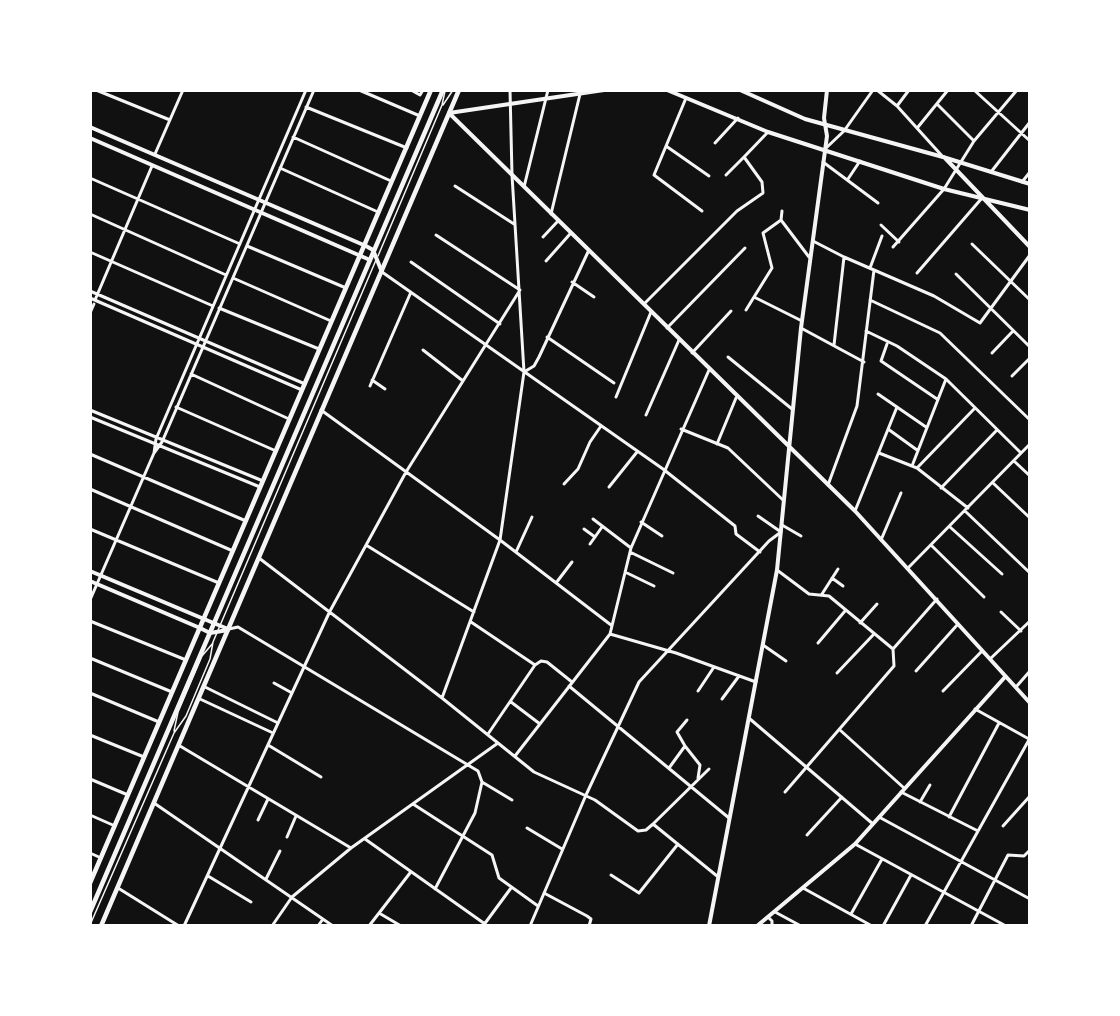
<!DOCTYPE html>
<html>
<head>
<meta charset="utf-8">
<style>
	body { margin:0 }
	#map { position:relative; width:1120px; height:1016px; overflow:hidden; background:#111; font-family:Jost,sans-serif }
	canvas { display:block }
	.frame { position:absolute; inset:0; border:92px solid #fff; pointer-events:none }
</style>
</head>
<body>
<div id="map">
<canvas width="1120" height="1016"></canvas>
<div class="frame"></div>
</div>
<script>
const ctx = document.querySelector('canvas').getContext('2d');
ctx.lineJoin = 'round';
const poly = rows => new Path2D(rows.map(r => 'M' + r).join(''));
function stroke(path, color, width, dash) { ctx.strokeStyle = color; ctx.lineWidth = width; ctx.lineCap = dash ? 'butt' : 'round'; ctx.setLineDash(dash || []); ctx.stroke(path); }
stroke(poly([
	[443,105,453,90],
	[378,256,442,105,445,91],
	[174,731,178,712,202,656,213,643],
	[90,925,174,733,186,716,210,659,213,642,376,260]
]), '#f5f5f5', 1.5);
stroke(poly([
	[96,90,170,120],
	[359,90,420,116],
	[411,90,420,95,423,90],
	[877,90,897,106,943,157],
	[974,90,1030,141],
	[686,98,654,175,702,211],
	[937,104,974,141],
	[897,106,909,90],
	[306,107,407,148],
	[918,127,948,90],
	[293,137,391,181],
	[715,143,738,118],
	[666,146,709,176],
	[825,149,844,131,873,90],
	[155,154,183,90],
	[823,162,878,203],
	[280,168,378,212],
	[991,172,1030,122],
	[726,175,744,157],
	[90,178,240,244],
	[848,179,860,161],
	[1022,182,1030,172],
	[455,186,514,224],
	[524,187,548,90],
	[90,214,226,275],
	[551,214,581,90],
	[781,220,782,211],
	[881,225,899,242],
	[543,237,558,221],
	[813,241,844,257,934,296,980,323,1030,255],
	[972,244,1030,300],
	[247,246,346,288],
	[893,247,944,189,974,141,1017,90],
	[90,252,213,306],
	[546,261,570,234],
	[411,262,500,324],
	[870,268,882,236],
	[382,272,663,469,735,526,736,534,760,552],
	[917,273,982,198],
	[956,274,1030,347],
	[233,278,331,321],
	[572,282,594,297],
	[90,291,305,384],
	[90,298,302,390],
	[95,300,152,166],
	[870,300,940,333,1030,420],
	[644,304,737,211,763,193,762,182,744,157,768,132],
	[219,308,319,349],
	[746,310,754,297],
	[90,313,94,304],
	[802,321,754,297,772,268,763,233,781,220,809,257],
	[667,328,745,248],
	[801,328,864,362],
	[866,331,897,346,946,379,1021,453],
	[547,337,614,383],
	[887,344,881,361,937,399],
	[834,345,844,257],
	[423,350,463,381],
	[692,353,731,311],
	[992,353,1013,331],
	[728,357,792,409],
	[524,372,534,366,539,357,588,252],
	[191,374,289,419],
	[1012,376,1030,358],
	[372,380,385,389],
	[370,386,411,292],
	[878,394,926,427],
	[616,397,651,312],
	[176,407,276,451],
	[90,410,263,481],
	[321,410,500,540,611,625],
	[646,415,679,340],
	[90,417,260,487],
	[681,429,728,448,783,500],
	[888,429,917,450],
	[717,444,736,398],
	[154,453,156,439,306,90],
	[879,453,917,468,968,508],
	[90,454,246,521],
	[1014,461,1030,476],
	[912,466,946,379],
	[917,468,975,408],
	[993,483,1030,518],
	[564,484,578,469,590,442,601,426],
	[828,485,857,406,874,270],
	[609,487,637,452],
	[941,488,997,430],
	[90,489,233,551],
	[855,511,897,407],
	[965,511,1030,573],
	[593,519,631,548],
	[641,522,662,536],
	[782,525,801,536],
	[950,527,1002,574],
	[90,529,219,583],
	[584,529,595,537],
	[881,540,901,493],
	[590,544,602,527],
	[366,545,474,612],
	[932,546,984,597],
	[516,552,532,517],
	[630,552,673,573],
	[259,558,442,698,534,772,595,800,638,831,646,830,653,824,717,876],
	[908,568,1030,444],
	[777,570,809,594,829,596,893,649],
	[625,572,654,586],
	[832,578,843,586],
	[556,583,572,562],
	[822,594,838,569],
	[90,600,154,453,162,442,314,90],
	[1001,612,1021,631],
	[90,621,186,660],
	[471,622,535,665,541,661,547,662,572,682],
	[860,623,877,604],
	[229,629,238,627,478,771,482,782,475,813,435,889],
	[610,634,676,653,756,682],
	[818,643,845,611],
	[763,645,786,661],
	[893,649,937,599],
	[90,658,172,692],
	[990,659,1030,621],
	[916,671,958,624],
	[837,673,874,634],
	[274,683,292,693],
	[569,686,729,818],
	[205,687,278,723],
	[1016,687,1030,671],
	[698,691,714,667],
	[943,691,982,651],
	[90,693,159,722],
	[442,698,500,540,524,372,512,175,510,90],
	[200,699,273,733],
	[722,699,739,676],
	[511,702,540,724],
	[975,709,1029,739],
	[750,719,873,824],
	[840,730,904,788],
	[488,734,535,665],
	[90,735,144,757],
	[268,745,321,777],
	[180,746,351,848],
	[685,746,700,765,698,778],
	[515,756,610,634,631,548,709,370],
	[669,768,685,746,677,732,687,720],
	[90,779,128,795],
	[482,782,512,800],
	[785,792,894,666,893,649],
	[901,792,978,831],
	[920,802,930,785],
	[154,803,333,926],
	[413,804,492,855,499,878,538,906],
	[90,815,115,826],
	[879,817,1030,899],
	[949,817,999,723],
	[258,820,268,799],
	[653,824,709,769],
	[1003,826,1030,796],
	[527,828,562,849],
	[807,835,842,797],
	[287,837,296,816],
	[365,839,485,924],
	[855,844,1006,926],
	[90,853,101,858],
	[611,875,639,893,678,844],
	[208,876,251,902],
	[266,879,280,851],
	[118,888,179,926],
	[803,888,872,926],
	[544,893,587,916,591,919,589,926],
	[775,912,801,926],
	[379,913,401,926],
	[851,914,882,859],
	[768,917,772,921,772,926],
	[184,926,330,611,406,472,520,290,436,235],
	[272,926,292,897,351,848,498,743],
	[318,926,323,919],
	[369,926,410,873],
	[483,926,511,888],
	[530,926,586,795,639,682,769,541,781,532,758,516],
	[883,926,911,875],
	[925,926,1030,738],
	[971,926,1008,855,1024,856,1030,850]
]), '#f5f5f5', 3);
stroke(poly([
	[667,90,768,132,944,189,1030,210],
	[740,90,805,119,943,157,1030,184],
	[449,113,855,511,1030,703],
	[449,113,604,90],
	[90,127,366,246,373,250,382,272],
	[90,138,370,260],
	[944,157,1030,247],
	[204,619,228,629],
	[200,628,210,633,228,630],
	[709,926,777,570,801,328,827,136,824,118,827,90],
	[757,926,855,844,1005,677]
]), '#f5f5f5', 4);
stroke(poly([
	[90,571,204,619],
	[90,581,200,628]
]), '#f5f5f5', 4);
stroke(poly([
	[90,883,431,90],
	[90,912,443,90],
	[101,926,459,90]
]), '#f5f5f5', 4.5);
</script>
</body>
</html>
